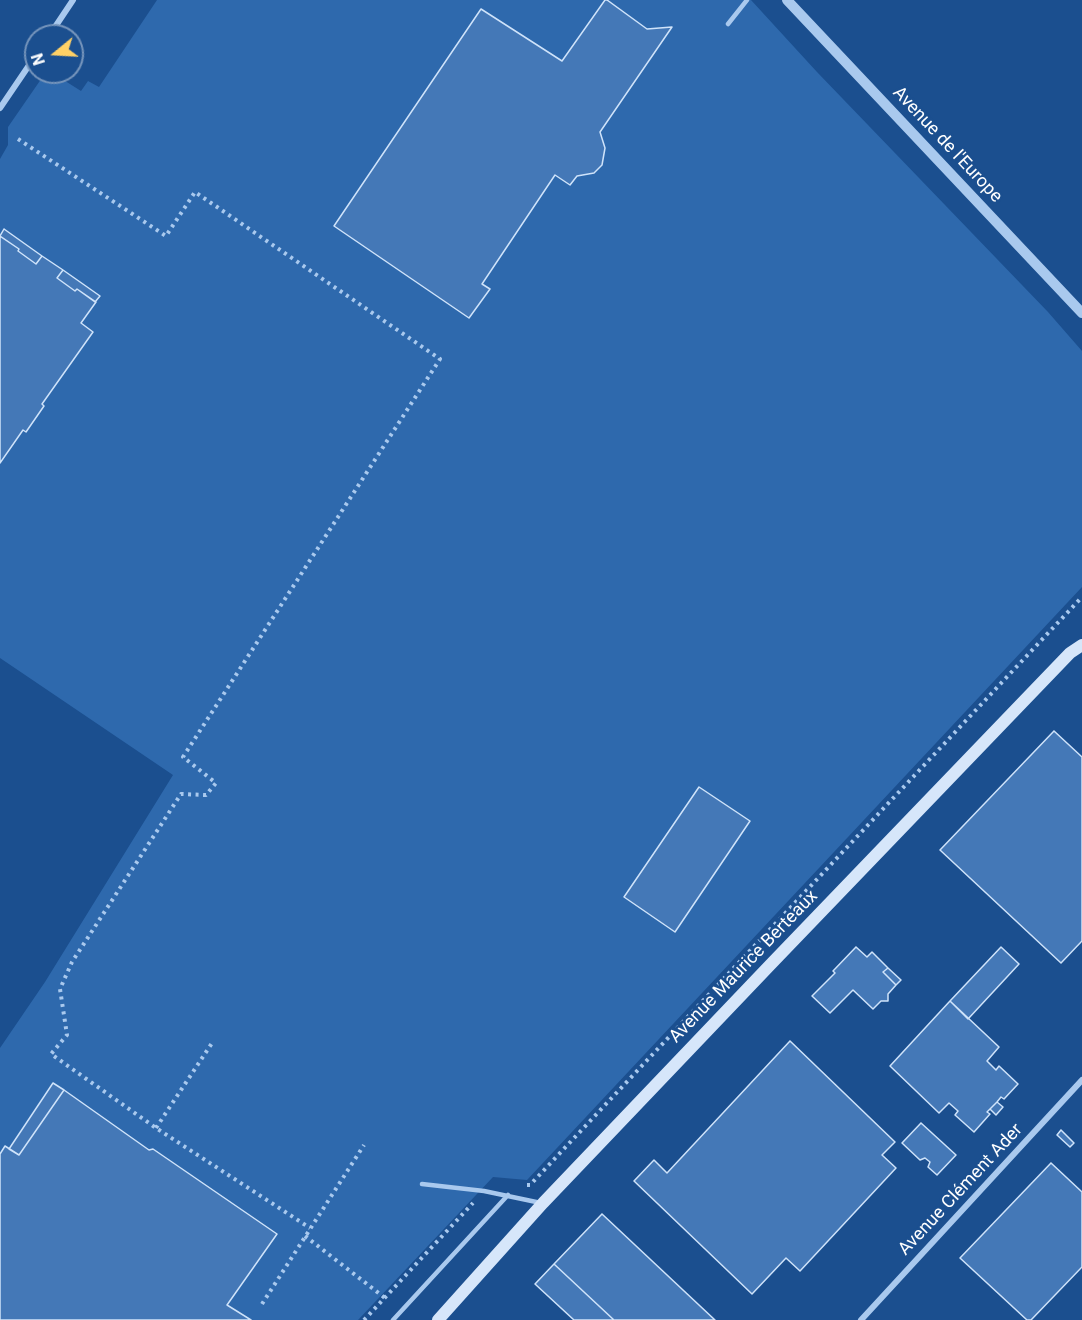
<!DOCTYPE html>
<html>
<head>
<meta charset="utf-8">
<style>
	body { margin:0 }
	#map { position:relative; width:1082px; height:1320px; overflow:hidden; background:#1b4f8f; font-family:Roboto,sans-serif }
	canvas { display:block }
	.north { position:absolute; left:24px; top:24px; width:60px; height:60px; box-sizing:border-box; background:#1b4f8f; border:2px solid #7695bc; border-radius:50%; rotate:252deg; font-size:16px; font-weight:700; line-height:24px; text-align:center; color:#fff }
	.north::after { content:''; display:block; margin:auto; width:21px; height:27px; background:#ffd166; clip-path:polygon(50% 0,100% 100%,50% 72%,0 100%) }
</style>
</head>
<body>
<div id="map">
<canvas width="1082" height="1320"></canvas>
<div class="north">N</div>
</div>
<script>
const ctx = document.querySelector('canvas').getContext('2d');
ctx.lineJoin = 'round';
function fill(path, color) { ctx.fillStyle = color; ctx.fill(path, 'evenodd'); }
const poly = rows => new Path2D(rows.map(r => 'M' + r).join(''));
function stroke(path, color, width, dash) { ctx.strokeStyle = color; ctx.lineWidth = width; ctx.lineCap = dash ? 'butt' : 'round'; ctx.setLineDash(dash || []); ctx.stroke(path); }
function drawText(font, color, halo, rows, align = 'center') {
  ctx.font = font + ' Roboto,sans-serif'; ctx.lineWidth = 5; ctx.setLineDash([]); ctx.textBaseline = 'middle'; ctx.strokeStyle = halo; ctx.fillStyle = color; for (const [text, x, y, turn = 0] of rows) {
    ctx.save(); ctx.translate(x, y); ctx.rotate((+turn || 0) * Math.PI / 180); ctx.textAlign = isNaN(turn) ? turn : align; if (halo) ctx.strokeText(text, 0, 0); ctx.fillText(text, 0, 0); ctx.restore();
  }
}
fill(poly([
	[157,0,751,0,817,72,1048,312,1082,351,1082,587,527,1180,493,1177,358,1320,0,1320,0,1048,45,982,173,775,0,658,0,159,8,145,8,127,46,72,51,72,81,91,88,81,99,87]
]), '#2e69ad');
const building = poly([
	[605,0,607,0,647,29,672,27,600,132,605,148,602,165,594,173,577,176,570,185,555,175,482,284,490,289,469,318,334,226,481,9,562,61,605,0],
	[4,229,42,256,36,264,18,251,19,249,0,236,4,229],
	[0,236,19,249,18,251,36,264,42,256,63,270,57,278,75,291,77,289,96,302,81,323,93,332,42,404,44,406,26,432,23,430,0,463,0,236],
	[63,270,100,296,95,302,77,289,75,291,57,278,63,270],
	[1054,731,1082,757,1082,941,1061,963,940,850,1054,731],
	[699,787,750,821,675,932,624,897,699,787],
	[856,947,867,957,872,952,888,968,883,972,896,985,888,994,888,1001,881,1001,873,1009,853,990,830,1013,812,996,835,973,833,971,856,947],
	[1001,947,1019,964,968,1019,950,1001,1001,947],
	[888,968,901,980,896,985,883,972,888,968],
	[950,1001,999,1047,987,1061,996,1070,999,1066,1018,1084,1004,1099,1001,1097,997,1102,987,1112,990,1114,974,1132,955,1115,958,1111,949,1103,939,1113,890,1066,950,1001],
	[790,1041,895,1142,882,1155,896,1168,800,1271,786,1258,752,1294,634,1181,654,1160,667,1173,790,1041],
	[53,1083,64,1090,19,1155,9,1149,53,1083],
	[64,1090,149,1150,153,1149,277,1234,227,1305,251,1320,0,1320,0,1154,5,1146,19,1155,64,1090],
	[997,1102,1003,1107,996,1115,990,1109,997,1102],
	[921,1123,956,1155,937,1175,928,1167,930,1162,925,1158,920,1160,902,1143,921,1123],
	[1061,1130,1074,1143,1070,1147,1057,1135,1061,1130],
	[1051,1163,1082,1192,1082,1267,1031,1320,1027,1320,960,1258,1051,1163],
	[602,1214,715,1320,614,1320,554,1264,602,1214],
	[554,1264,614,1320,574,1320,535,1284,554,1264]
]);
fill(building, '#4478b7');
stroke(building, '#cfe3fa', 1.5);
stroke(poly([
	[18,139,166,236,195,192,440,359,183,757,216,783,206,795,181,794,72,962,60,989,67,1035,51,1054,156,1128,310,1228],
	[156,1128,212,1043],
	[527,1185,530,1185,1082,597],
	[305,1236,385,1298],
	[262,1304,364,1145],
	[364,1320,473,1203]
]), '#a9c9ee', 4, [3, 4.5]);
stroke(poly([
	[728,24,747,0],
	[422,1184,484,1191,541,1203],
	[393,1320,508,1195]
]), '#a9c9ee', 4.5);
stroke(poly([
	[49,36,73,0],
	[0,108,36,55],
	[861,1320,1082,1080]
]), '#a9c9ee', 6);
stroke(poly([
	[787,0,1082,313]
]), '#a9c9ee', 10);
stroke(poly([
	[438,1320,543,1203,771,964,1070,653,1082,645]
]), '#d6e6fa', 12);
drawText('18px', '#fff', '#1b4f8f', [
	["Avenue de l'Europe",947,145,47],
	["Avenue Maurice Berteaux",744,967,-46],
	["Avenue Clément Ader",961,1190,-47]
]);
</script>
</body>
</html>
